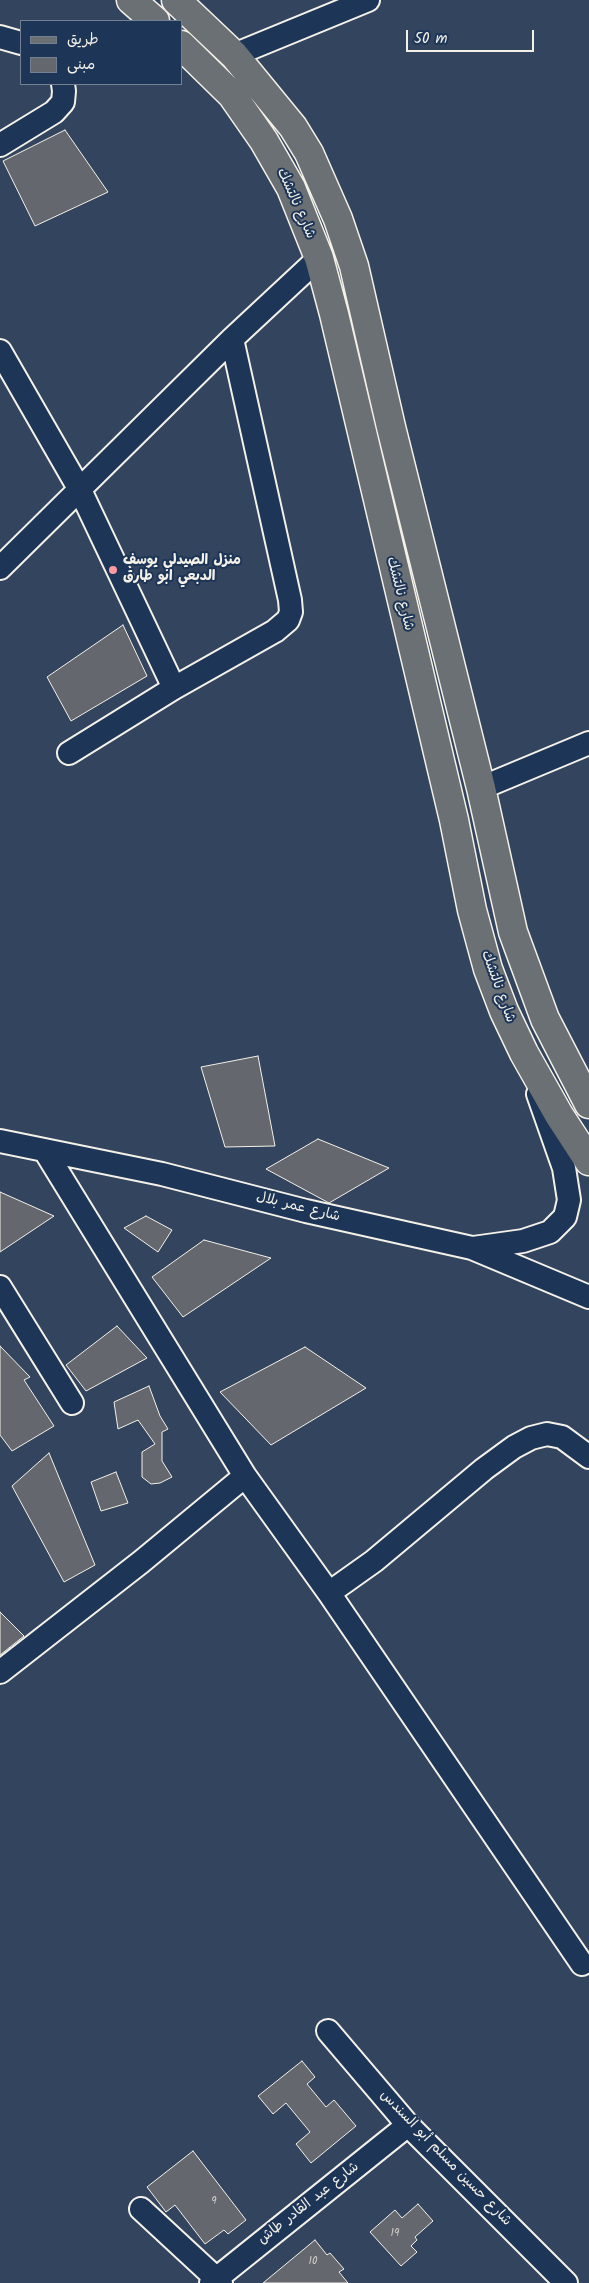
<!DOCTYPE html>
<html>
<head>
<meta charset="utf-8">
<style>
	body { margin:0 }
	#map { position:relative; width:589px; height:2283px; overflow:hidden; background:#32445e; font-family:Kalam,"Playpen Sans Arabic",sans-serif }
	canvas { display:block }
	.legend { position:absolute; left:20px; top:20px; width:162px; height:65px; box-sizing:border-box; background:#1d3557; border:1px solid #738091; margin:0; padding:6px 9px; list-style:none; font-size:15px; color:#f4f1e8 }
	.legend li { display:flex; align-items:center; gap:10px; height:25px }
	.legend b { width:25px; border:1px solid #738091 }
	.scale { position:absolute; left:406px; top:30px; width:128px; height:22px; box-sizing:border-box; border:2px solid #f4f1e8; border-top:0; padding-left:6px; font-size:15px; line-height:18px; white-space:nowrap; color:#f4f1e8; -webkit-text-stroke:4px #1d3557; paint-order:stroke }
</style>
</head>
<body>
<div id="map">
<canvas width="589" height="2283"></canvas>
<ul class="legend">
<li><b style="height:6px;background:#6b7074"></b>طريق</li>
<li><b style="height:14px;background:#64676e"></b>مبنى</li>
</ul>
<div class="scale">50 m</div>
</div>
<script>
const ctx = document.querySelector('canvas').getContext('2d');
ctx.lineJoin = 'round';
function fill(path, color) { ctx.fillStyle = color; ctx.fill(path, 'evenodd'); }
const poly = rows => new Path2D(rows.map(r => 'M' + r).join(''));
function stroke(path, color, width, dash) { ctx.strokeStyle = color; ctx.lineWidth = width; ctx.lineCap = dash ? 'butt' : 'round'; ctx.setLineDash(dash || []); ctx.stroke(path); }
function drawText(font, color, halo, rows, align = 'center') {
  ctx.font = font + ' Kalam,"Playpen Sans Arabic",sans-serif'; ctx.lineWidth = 4; ctx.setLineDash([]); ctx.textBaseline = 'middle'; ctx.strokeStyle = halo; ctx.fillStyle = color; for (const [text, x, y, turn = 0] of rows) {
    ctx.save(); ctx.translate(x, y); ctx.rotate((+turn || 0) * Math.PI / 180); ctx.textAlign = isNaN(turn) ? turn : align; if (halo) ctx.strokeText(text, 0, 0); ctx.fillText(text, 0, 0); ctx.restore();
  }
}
const building = poly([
	[65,130,108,192,35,226,3,161,65,130],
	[123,625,147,676,71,721,47,677,123,625],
	[258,1056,275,1146,225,1147,201,1067,258,1056],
	[318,1139,389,1168,329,1203,266,1169,318,1139],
	[0,1192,54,1216,0,1252,0,1192],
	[146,1216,172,1230,158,1252,124,1228,146,1216],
	[204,1240,271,1258,183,1317,152,1277,204,1240],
	[117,1326,147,1358,86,1391,66,1365,117,1326],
	[0,1346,30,1377,24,1380,54,1426,12,1451,0,1435,0,1346],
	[305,1347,366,1388,271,1445,220,1392,305,1347],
	[149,1386,160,1416,168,1429,162,1432,162,1461,172,1477,160,1483,151,1484,142,1477,142,1452,155,1444,138,1420,118,1429,114,1402,149,1386],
	[49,1453,95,1565,64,1582,12,1486,49,1453],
	[116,1472,128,1503,101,1511,91,1482,116,1472],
	[0,1612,24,1636,0,1655,0,1612],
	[302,2061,315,2077,307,2084,326,2107,334,2100,356,2126,311,2163,296,2144,310,2132,286,2103,273,2114,258,2096,302,2061],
	[193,2151,246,2220,228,2234,224,2230,205,2244,175,2205,166,2212,147,2187,193,2151],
	[418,2204,433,2221,415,2237,417,2240,411,2246,417,2252,401,2266,370,2232,395,2210,402,2218,418,2204],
	[315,2240,327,2255,330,2253,344,2269,339,2272,348,2283,263,2283,315,2240]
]);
fill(building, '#64676e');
stroke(building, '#f4f1e8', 1);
const minor = poly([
	[0,37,21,43],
	[234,55,368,0],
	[0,145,54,112,63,102,64,91,63,84],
	[0,351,80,490,174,688],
	[0,568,232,339,319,258],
	[69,753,174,688,275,631,288,620,291,612,290,600,232,339],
	[481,788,589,743],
	[0,1141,162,1174,306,1211,472,1248,589,1297],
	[473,1248,523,1241,550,1232,565,1217,569,1200,564,1168,538,1094],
	[0,1287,72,1403],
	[245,1476,329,1593,374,1561,484,1469,514,1447,531,1438,547,1434,562,1437,589,1457],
	[329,1593,582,1964],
	[0,1672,141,1562,245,1476,45,1151],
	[328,2031,408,2125,566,2283],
	[141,2209,221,2283],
	[211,2283,408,2125]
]);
const major = poly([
	[131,0,155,21],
	[176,0,234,55,293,127,309,153,338,219,354,266,391,427,481,788,513,932,545,1019,589,1104],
	[181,45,232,95,264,141,291,188,319,258,334,314,454,820,472,910,488,969,504,1011,524,1053,559,1115,589,1161]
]);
stroke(minor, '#f4f1e8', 26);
stroke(major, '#f4f1e8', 31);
stroke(minor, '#1d3557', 22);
stroke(major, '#6b7074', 28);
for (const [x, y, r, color] of [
	[113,570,5,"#ff9aa2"]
]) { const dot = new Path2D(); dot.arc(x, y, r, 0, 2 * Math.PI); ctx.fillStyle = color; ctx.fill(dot); stroke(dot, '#1d3557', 2); }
drawText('11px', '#d0ceca', null, [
	["9",214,2202],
	["19",395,2234],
	["10",313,2262]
]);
drawText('14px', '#f4f1e8', '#1d3557', [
	["شارع نالتشك",295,204,66],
	["شارع نالتشك",399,594,76],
	["شارع نالتشك",497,987,70],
	["شارع عمر بلال",298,1208,14],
	["شارع حسين مسلم أبو السندس",445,2159,46],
	["شارع عبد القادر طاش",309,2204,-38]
]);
drawText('bold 14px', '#f4f1e8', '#1d3557', [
	["منزل الصيدلي يوسف",123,562],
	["الدبعي ابو طارق",123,578]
], 'left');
</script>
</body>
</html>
